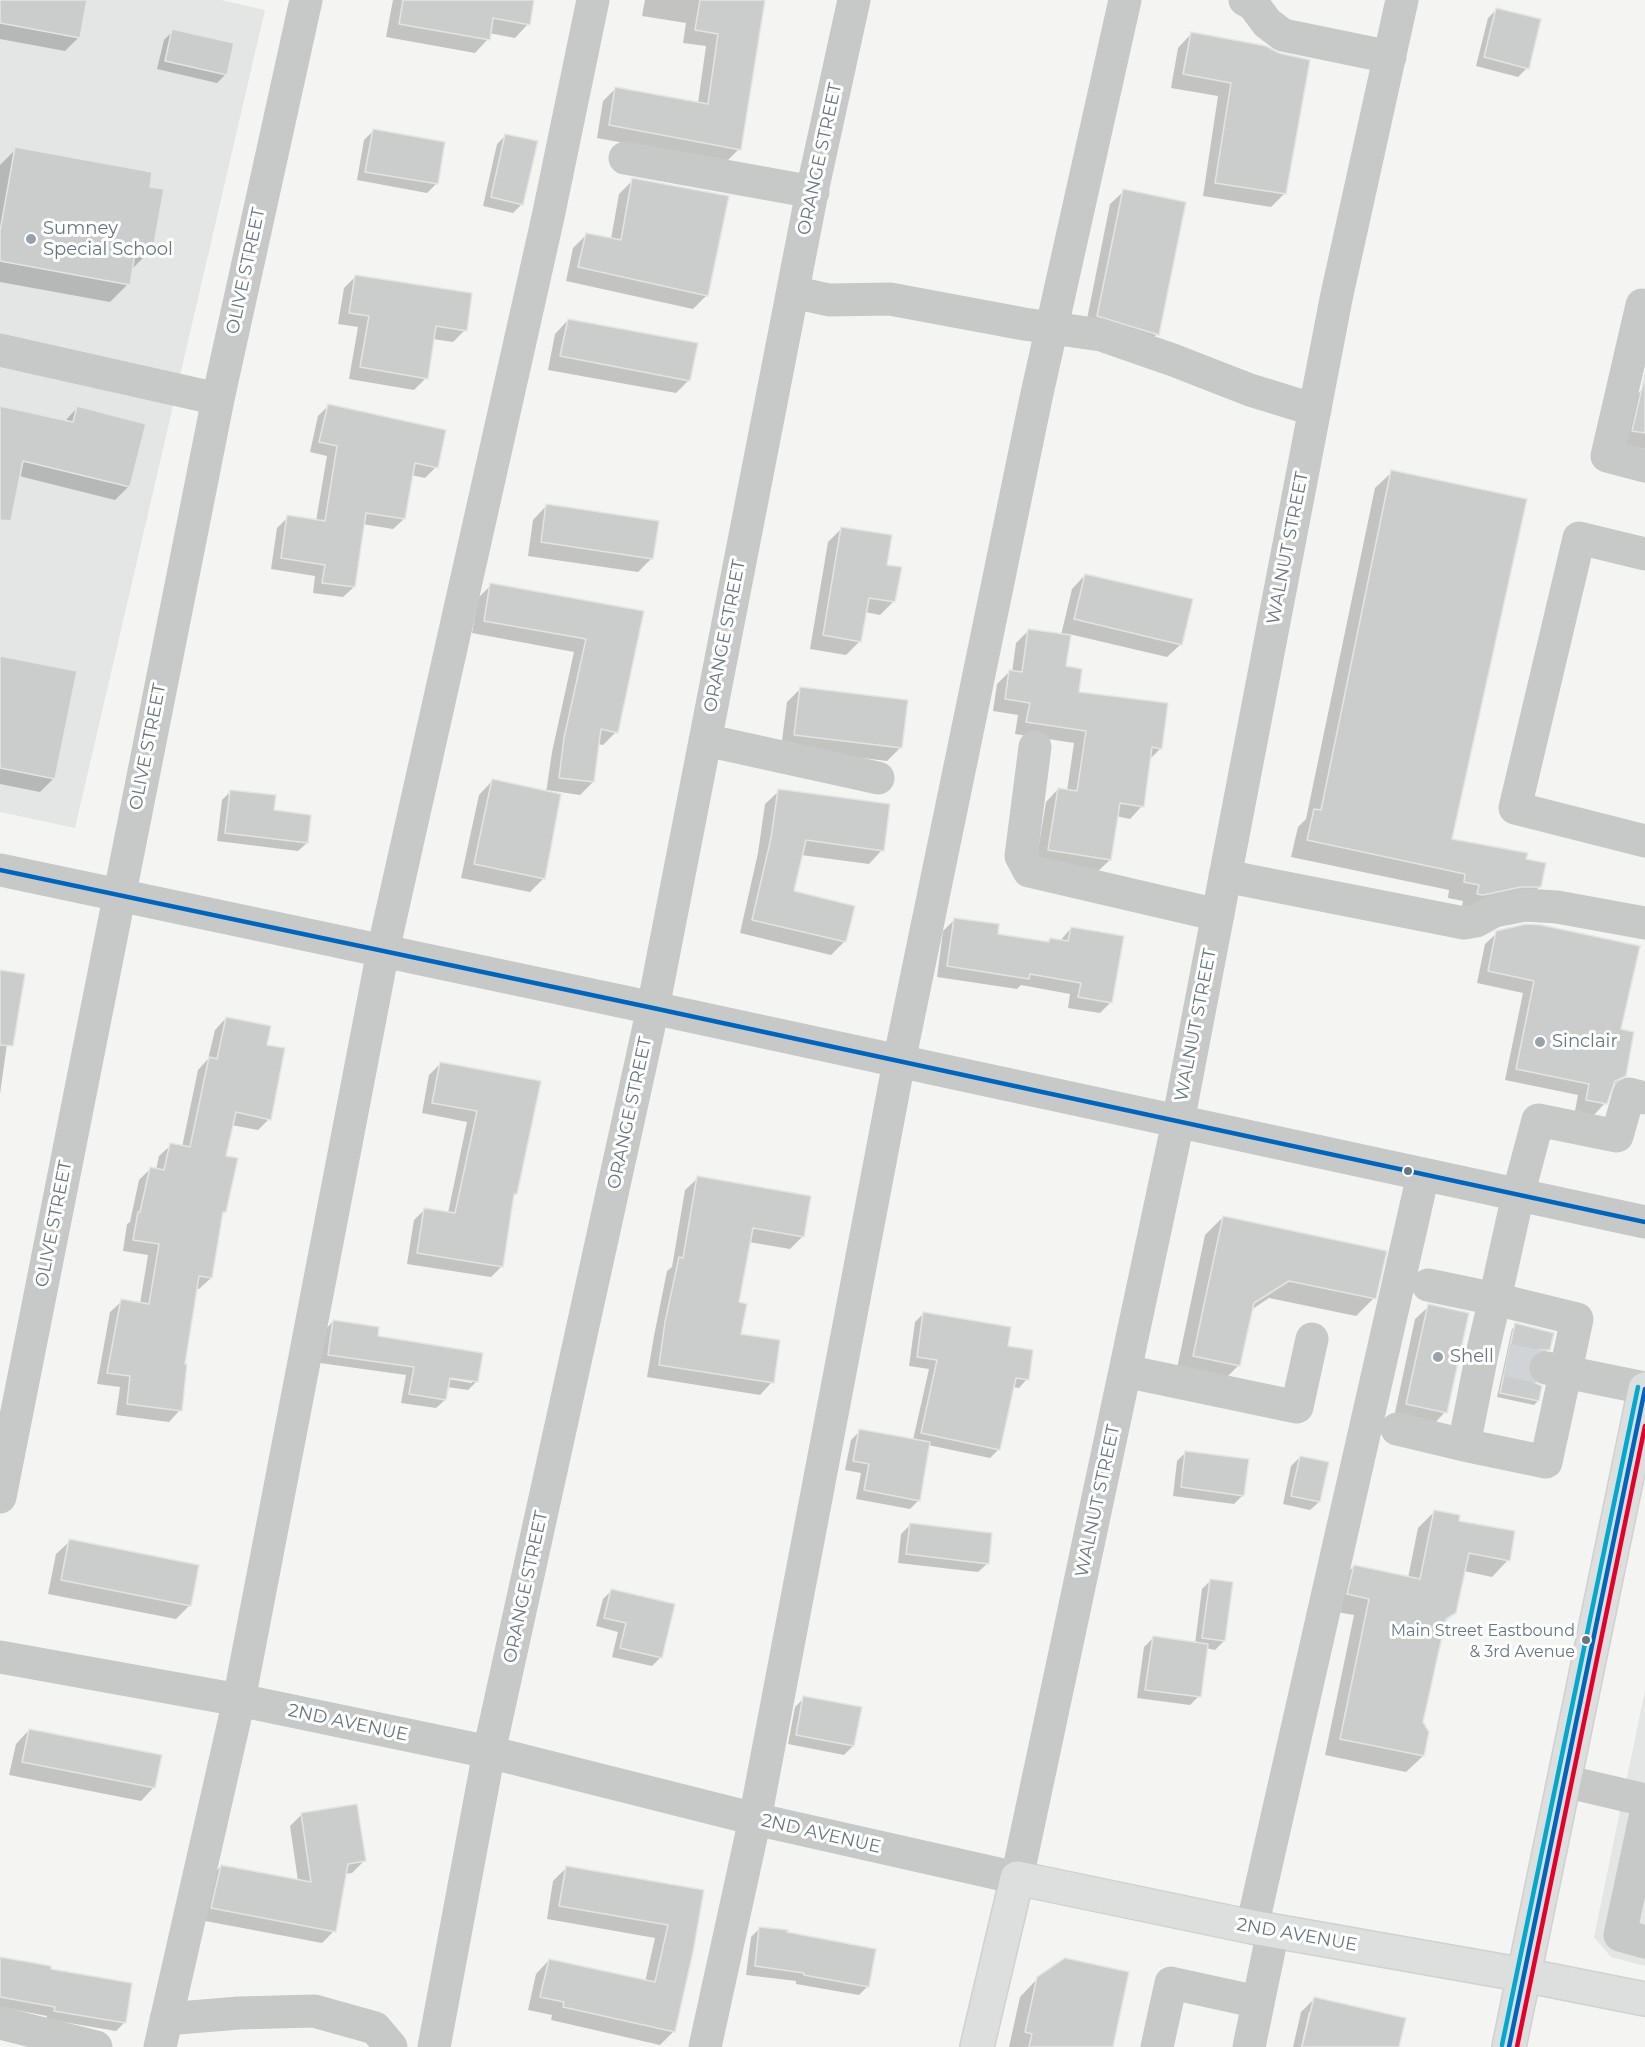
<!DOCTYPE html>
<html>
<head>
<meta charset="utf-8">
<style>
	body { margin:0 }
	canvas { display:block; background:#f4f4f3 }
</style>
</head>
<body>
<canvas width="1645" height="2047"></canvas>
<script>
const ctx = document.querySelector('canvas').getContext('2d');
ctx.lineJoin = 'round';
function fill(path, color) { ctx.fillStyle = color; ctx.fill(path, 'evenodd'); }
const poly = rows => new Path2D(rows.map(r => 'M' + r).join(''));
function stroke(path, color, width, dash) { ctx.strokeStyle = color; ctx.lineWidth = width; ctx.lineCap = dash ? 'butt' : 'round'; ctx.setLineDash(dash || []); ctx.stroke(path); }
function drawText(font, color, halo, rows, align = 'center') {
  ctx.font = font + ' Montserrat,sans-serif'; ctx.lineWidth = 6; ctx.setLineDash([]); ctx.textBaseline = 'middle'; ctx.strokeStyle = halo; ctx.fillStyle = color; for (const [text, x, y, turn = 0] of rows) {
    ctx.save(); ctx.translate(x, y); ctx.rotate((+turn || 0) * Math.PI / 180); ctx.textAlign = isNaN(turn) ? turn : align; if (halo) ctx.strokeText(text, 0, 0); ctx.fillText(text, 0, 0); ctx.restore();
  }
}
fill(poly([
	[0,0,221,0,265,10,75,828,0,812],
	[1645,1690,1645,1966,1611,1957,1594,1937]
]), '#e4e6e6');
fill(poly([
	[0,0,86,0,79,37,65,51,0,39],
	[393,0,533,0,528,24,515,38,489,33,488,39,475,53,386,37],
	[645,0,763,0,739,149,726,162,597,138,603,101,616,88,698,103,706,46,683,43,686,23,642,16],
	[1497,9,1527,68,1518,77,1476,66,1488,18],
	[173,31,226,74,217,83,157,69,164,40],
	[1191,34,1266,47,1285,193,1271,207,1203,196,1218,96,1171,88,1178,48],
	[373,131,436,184,427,193,357,180,364,140],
	[506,135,522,204,513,213,483,206,497,144],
	[16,149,148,188,151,250,133,268,131,267,128,284,110,302,0,282,0,165],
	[633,180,707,295,693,309,566,281,573,248,587,234,611,239,619,194],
	[1124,191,1157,334,1144,348,1085,329,1110,204],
	[356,276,465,330,453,342,433,339,426,378,414,390,349,379,358,327,338,324,344,288],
	[568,320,689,380,676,393,548,370,555,334],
	[1643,389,1645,389,1645,449,1620,444,1629,402],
	[329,405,436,467,425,478,411,475,404,519,393,529,362,524,354,587,343,597,313,593,315,576,271,569,277,528,288,517,316,521,327,456,310,452,318,416],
	[0,408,64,422,77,408,129,486,115,500,19,476,0,508],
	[1392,472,1450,840,1525,860,1540,886,1523,904,1461,911,1463,901,1448,898,1449,890,1291,857,1298,827,1306,819,1375,488],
	[546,506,652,558,638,572,528,556,533,520],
	[842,528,885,566,894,601,880,615,865,612,860,641,846,655,810,649,828,542],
	[1085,575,1181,644,1167,657,1069,634,1064,667,1077,693,1161,748,1149,760,1142,806,1130,819,1116,816,1110,860,1097,872,1036,862,1046,802,1058,789,1067,791,1074,743,1015,734,1018,715,993,711,997,684,1010,671,1012,672,1016,643,1029,630,1061,635,1072,589],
	[491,585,642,613,616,732,603,745,598,744,593,782,580,795,547,790,547,793,559,795,543,879,530,892,461,878,479,795,492,781,546,793,552,752,574,652,472,633,478,598],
	[0,657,54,778,40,792,0,784],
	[800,689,901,747,887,761,781,748,787,702],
	[231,791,273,812,307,843,298,851,217,841,222,800],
	[779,791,882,850,869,864,801,855,792,893,845,941,831,955,740,933,758,853,765,804],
	[955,919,996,936,1046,943,1050,939,1060,941,1071,928,1111,1002,1100,1013,1068,1008,1070,994,1021,985,1017,989,937,977,943,931],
	[1497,933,1620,1031,1624,1075,1611,1088,1605,1103,1594,1115,1575,1111,1578,1095,1505,1080,1523,993,1477,983,1485,944],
	[0,971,7,1044,0,1094],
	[226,1018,265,1046,269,1119,258,1130,231,1125,224,1157,225,1211,221,1215,211,1278,199,1289,196,1288,183,1365,180,1410,169,1422,116,1415,120,1387,97,1384,110,1312,122,1301,140,1304,148,1255,123,1251,127,1224,130,1222,139,1180,150,1169,156,1170,159,1156,171,1145,182,1147,198,1070,208,1059,215,1030],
	[440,1064,539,1082,515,1194,512,1197,502,1266,491,1277,407,1264,414,1220,425,1209,448,1213,467,1122,422,1113,429,1075],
	[698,1178,802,1237,790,1249,749,1242,737,1303,740,1335,772,1382,760,1395,647,1377,654,1336,667,1271,672,1267,685,1190],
	[1223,1217,1374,1298,1356,1316,1269,1298,1251,1310,1239,1365,1221,1383,1176,1373,1205,1235],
	[1429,1306,1445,1412,1432,1426,1394,1417,1415,1319],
	[924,1313,1007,1347,1027,1379,1019,1388,1013,1387,999,1449,990,1458,928,1445,919,1500,910,1509,856,1499,861,1473,845,1470,851,1440,860,1431,913,1440,929,1369,909,1366,915,1322],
	[333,1321,376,1337,477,1381,468,1390,447,1387,445,1400,436,1408,401,1403,406,1375,320,1363,325,1330],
	[443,1375,472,1380,472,1383,442,1378],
	[1516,1325,1549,1349,1545,1353,1534,1354,1530,1357,1526,1363,1527,1375,1538,1401,1534,1405,1497,1397,1512,1329],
	[1186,1452,1243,1495,1234,1504,1173,1496,1177,1461],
	[1300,1457,1319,1502,1310,1510,1283,1504,1291,1466],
	[1434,1512,1457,1522,1508,1560,1492,1577,1464,1571,1455,1612,1444,1623,1421,1723,1423,1756,1406,1772,1325,1755,1354,1615,1331,1611,1338,1583,1354,1566,1408,1578,1418,1528],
	[910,1525,987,1564,978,1572,898,1563,901,1534],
	[70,1541,190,1605,176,1619,48,1594,56,1554],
	[1211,1580,1224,1641,1215,1650,1206,1648,1199,1696,1190,1705,1137,1698,1144,1647,1153,1638,1195,1644,1202,1589],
	[612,1590,661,1657,652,1666,612,1657,618,1632,596,1626,603,1599],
	[804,1698,853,1746,844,1755,788,1744,795,1707],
	[29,1730,154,1787,141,1801,9,1775,16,1744],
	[302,1814,364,1861,352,1873,345,1874,334,1931,322,1943,200,1920,209,1878,221,1866,298,1881,290,1826],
	[567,1867,702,1892,674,2031,660,2045,551,2020,552,2015,528,2010,536,1974,549,1960,645,1982,655,1938,547,1919,553,1881],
	[760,1928,867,1987,859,1995,796,1984,796,1981,746,1975,751,1937],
	[0,1958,49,1970,125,2022,116,2031,46,2019,47,2016,0,2007],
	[1038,1978,1112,2047,1009,2047,1020,1997],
	[1315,1998,1398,2047,1304,2047,1312,2012,1309,2012,1301,2047,1293,2047,1301,2012]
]), '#0003');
const building = poly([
	[0,0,87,0,80,38,0,23,0,0],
	[403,0,534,0,530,25,493,18,490,40,399,24,403,0],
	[700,0,765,0,741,150,609,125,615,87,708,104,718,34,695,30,700,0],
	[1496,8,1541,19,1529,69,1484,57,1496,8],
	[172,29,234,43,227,75,165,61,172,29],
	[1191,32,1266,46,1279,53,1310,60,1286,194,1215,183,1231,83,1183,74,1191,32],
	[373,129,445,142,438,184,365,172,373,129],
	[505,134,538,141,523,205,491,197,505,134],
	[15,147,152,172,150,187,164,189,153,250,136,247,130,285,0,261,0,231,15,147],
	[632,178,729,196,708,296,578,267,586,233,621,240,632,178],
	[1123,189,1186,202,1159,335,1097,316,1123,189],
	[355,275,472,293,467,331,436,326,428,379,360,367,369,316,349,313,355,275],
	[568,319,698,343,690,381,560,356,568,319],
	[1645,375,1645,433,1632,431,1645,375],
	[328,404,446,430,438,468,415,463,405,519,366,513,355,587,322,583,325,565,281,558,287,515,325,521,337,446,319,442,328,404],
	[0,406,73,422,77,406,146,424,130,487,23,461,11,521,0,520,0,406],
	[1391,470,1527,499,1452,839,1528,853,1526,859,1546,863,1541,887,1521,887,1483,895,1477,894,1479,885,1464,882,1465,874,1307,840,1314,809,1321,810,1391,470],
	[546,504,659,521,653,559,541,542,546,504],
	[841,527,892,535,887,565,902,567,895,602,869,598,861,642,823,635,841,527],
	[1085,574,1193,599,1182,645,1074,619,1085,574],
	[490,583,644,611,618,733,601,729,594,782,559,778,564,738,586,639,484,621,490,583],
	[1028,629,1071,635,1066,666,1082,669,1079,692,1168,703,1162,749,1152,747,1144,807,1120,803,1111,860,1048,850,1058,788,1077,791,1086,731,1026,722,1030,703,1005,699,1009,670,1022,672,1028,629],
	[0,656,77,671,55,779,0,768,0,656],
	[800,687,908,700,902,748,794,735,800,687],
	[492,779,561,794,545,879,474,864,492,779],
	[778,789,890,804,884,851,806,840,794,891,855,906,846,942,752,920,771,838,778,789],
	[230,790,276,795,274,810,311,815,308,843,225,833,230,790],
	[954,918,999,924,998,934,1049,942,1050,938,1068,941,1071,927,1124,936,1112,1003,1078,997,1081,983,1030,974,1029,979,947,966,954,918],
	[1526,924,1541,925,1640,946,1621,1029,1634,1032,1626,1076,1615,1081,1607,1104,1586,1100,1589,1084,1516,1069,1534,981,1488,971,1496,931,1526,924],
	[0,970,25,974,13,1046,0,1045,0,970],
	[226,1017,271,1026,267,1045,285,1048,271,1120,236,1112,226,1156,238,1158,226,1212,223,1212,212,1278,199,1276,185,1364,187,1364,182,1411,127,1404,130,1376,107,1373,121,1299,149,1304,159,1244,133,1240,138,1212,140,1212,150,1167,164,1170,170,1143,190,1147,209,1057,217,1059,226,1017],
	[440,1062,541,1081,517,1194,514,1194,503,1267,417,1253,424,1208,455,1213,477,1111,432,1103,440,1062],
	[697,1176,811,1196,804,1237,753,1228,739,1302,747,1304,741,1334,780,1340,774,1383,659,1365,665,1322,679,1257,683,1258,697,1176],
	[1223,1216,1387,1251,1376,1299,1289,1281,1254,1303,1240,1366,1193,1356,1223,1216],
	[1428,1304,1469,1313,1447,1413,1406,1404,1428,1304],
	[923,1312,1011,1327,1008,1346,1033,1350,1029,1380,1016,1378,1000,1450,921,1433,937,1360,917,1357,923,1312],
	[333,1320,379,1327,378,1336,483,1353,478,1382,450,1378,446,1400,409,1394,414,1367,328,1355,333,1320],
	[1515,1323,1554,1333,1550,1350,1539,1350,1532,1355,1528,1364,1528,1374,1534,1382,1542,1386,1539,1401,1500,1393,1515,1323],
	[859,1429,930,1442,920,1501,864,1490,869,1464,853,1461,859,1429],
	[1185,1451,1249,1459,1244,1496,1181,1487,1185,1451],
	[1300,1456,1329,1462,1320,1502,1291,1496,1300,1456],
	[1434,1510,1460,1515,1459,1521,1515,1531,1510,1561,1469,1553,1456,1613,1446,1619,1423,1722,1429,1732,1424,1756,1340,1739,1369,1599,1347,1594,1354,1565,1420,1579,1434,1510],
	[910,1523,992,1533,989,1564,906,1554,910,1523],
	[69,1539,199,1565,191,1606,61,1580,69,1539],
	[1210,1579,1233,1582,1225,1641,1202,1638,1210,1579],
	[611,1589,675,1604,662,1658,620,1648,626,1623,604,1618,611,1589],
	[1153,1636,1208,1644,1201,1697,1145,1690,1153,1636],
	[803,1696,862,1707,854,1746,796,1735,803,1696],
	[29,1729,162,1755,155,1788,22,1762,29,1729],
	[357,1804,366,1861,348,1864,336,1932,211,1908,221,1865,311,1882,301,1813,357,1804],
	[566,1866,704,1890,693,1952,675,2032,563,2007,564,2002,540,1997,549,1959,655,1982,668,1925,559,1906,566,1866],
	[759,1927,788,1930,787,1932,876,1949,869,1987,804,1975,804,1973,755,1966,759,1927],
	[0,1957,51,1966,51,1969,132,1983,126,2023,54,2011,55,2007,0,1997,0,1957],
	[1065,1958,1129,1972,1113,2047,1029,2047,1032,2034,1025,2032,1037,1977,1065,1958],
	[1314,1997,1406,2018,1399,2047,1302,2047,1314,1997]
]);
fill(building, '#cbcccc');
stroke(building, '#e4e4e3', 1.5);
stroke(poly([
	[1507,1360,1546,1368]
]), '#d1d4d6', 33, [33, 16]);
const major = poly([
	[977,2047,1017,1878,1252,1927,1524,1975,1645,1999],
	[1509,2047,1645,1389]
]);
stroke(major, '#d0d1d1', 36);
stroke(poly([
	[1245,0,1253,4,1267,23,1283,35,1390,57],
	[625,158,813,192],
	[793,292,829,300,890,299,1024,324,1101,335,1173,360,1250,390,1315,410],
	[1642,305,1607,456,1645,466],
	[0,350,218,399],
	[1645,554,1579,538,1515,808,1645,841],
	[705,740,878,778],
	[1035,747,1021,856,1029,871,1218,915],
	[0,870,653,1008,1645,1222],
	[1225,876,1464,923,1476,921,1494,911,1525,905,1557,907,1645,923],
	[1428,1285,1495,1299,1577,1319,1546,1462,1464,1445,1482,1354,1495,1299,1518,1195,1538,1120,1617,1136,1629,1094,1645,1098],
	[1546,1368,1645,1388],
	[1125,1371,1297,1407,1312,1339],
	[1397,1429,1464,1445],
	[0,1497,218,399,306,0],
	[0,1657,239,1700,489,1752,755,1819,1017,1878,1178,1122,1336,299,1402,0],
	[1564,1781,1645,1800],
	[1645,1818,1620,1935,1645,1942],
	[1252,1927,1423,1175],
	[166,2019,239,2013,314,2011,375,2028,391,2047],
	[0,2023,96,2047],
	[160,2047,239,1700,383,951,548,217,593,0],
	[434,2047,489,1752,653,1008,813,187,854,0],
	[705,2047,755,1819,899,1062,1036,398,1125,0],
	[1157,2047,1171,1983,1258,2002],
	[1249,2047,1273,1931]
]), '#c7c9c9', 33);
stroke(major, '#dddede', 33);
stroke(poly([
	[0,870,653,1008,1645,1222],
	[1509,2047,1645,1389]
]), '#0065bd', 4.5);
stroke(poly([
	[1517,2047,1645,1426]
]), '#e4002b', 4.5);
stroke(poly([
	[1502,2045,1638,1387]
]), '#00a9ce', 4.5);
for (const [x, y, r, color] of [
	[31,239,6,"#99a2a8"],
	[1540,1042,6,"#99a2a8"],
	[1408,1171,5,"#687680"],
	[1438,1357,6,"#99a2a8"],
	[1586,1640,5,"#687680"]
]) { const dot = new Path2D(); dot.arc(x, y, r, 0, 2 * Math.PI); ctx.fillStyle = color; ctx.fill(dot); stroke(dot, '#fff', 2); }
drawText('16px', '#687680', '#fff', [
	["Main Street Eastbound",1575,1631],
	["& 3rd Avenue",1575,1652]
], 'right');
drawText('18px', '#687680', '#fff', [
	["ORANGE STREET",820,159,-78],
	["OLIVE STREET",246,271,-78],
	["WALNUT STREET",1288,548,-79],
	["ORANGE STREET",725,636,-79],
	["OLIVE STREET",148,747,-79],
	["WALNUT STREET",1196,1025,-79],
	["ORANGE STREET",630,1113,-78],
	["OLIVE STREET",54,1224,-79],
	["WALNUT STREET",1098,1501,-78],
	["ORANGE STREET",526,1587,-78],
	["2ND AVENUE",348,1723,12],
	["2ND AVENUE",821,1834,13],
	["2ND AVENUE",1297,1935,10]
]);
drawText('18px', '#687680', '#fff', [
	["Sumney",43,229],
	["Special School",43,250],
	["Sinclair",1552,1042],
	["Shell",1450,1357]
], 'left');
</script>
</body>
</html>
